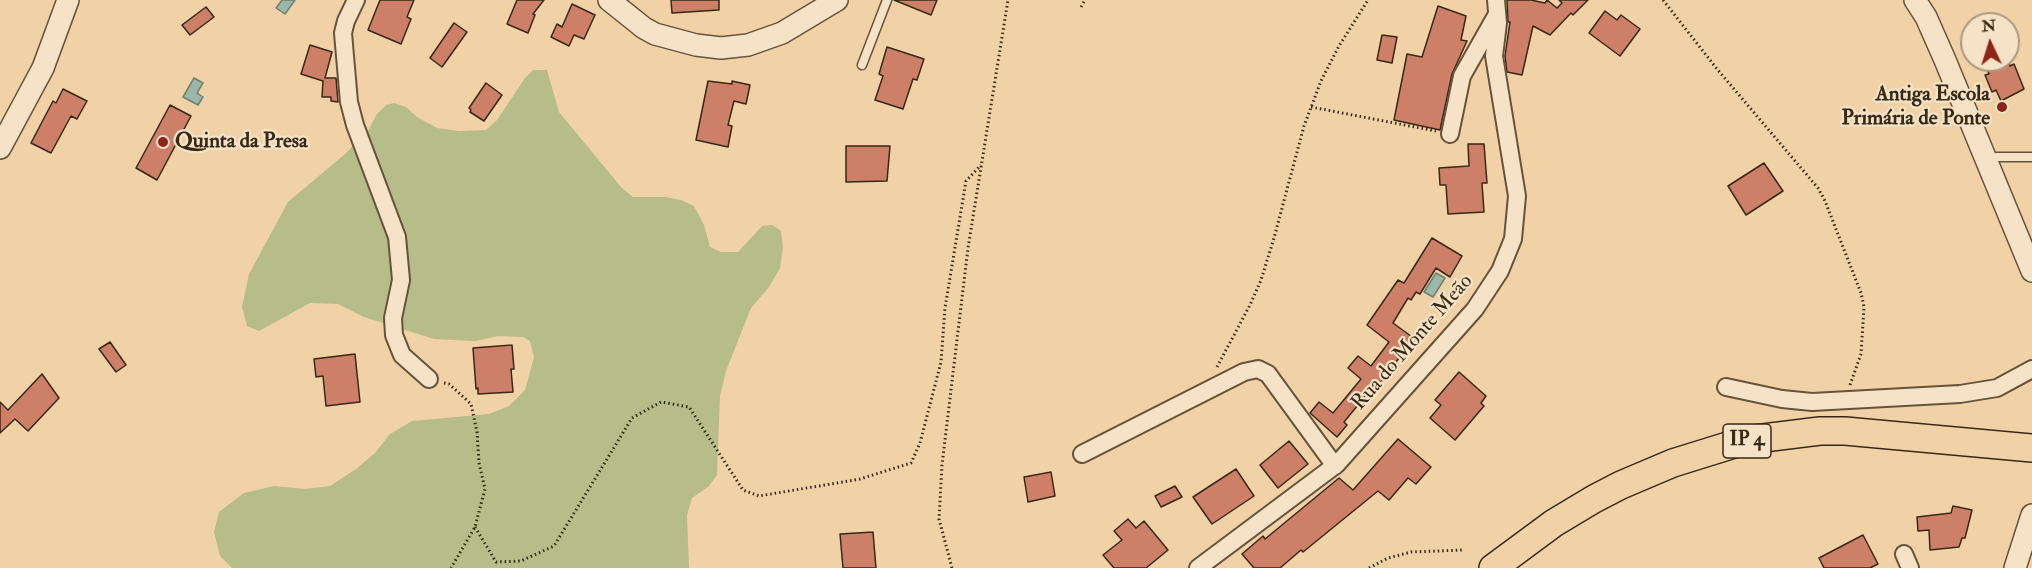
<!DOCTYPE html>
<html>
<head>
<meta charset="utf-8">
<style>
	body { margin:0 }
	#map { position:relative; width:2032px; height:568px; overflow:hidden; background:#f1d2a7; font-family:"IM FELL Double Pica",serif }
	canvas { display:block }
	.north { position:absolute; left:1960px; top:12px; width:60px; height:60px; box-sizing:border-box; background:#f6e2c6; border:2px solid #aa987f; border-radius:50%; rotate:356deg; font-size:16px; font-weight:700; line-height:24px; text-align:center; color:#372915 }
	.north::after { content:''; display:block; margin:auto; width:21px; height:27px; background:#8f2418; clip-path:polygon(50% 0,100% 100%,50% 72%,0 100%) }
</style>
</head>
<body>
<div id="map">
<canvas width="2032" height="568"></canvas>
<div class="north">N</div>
</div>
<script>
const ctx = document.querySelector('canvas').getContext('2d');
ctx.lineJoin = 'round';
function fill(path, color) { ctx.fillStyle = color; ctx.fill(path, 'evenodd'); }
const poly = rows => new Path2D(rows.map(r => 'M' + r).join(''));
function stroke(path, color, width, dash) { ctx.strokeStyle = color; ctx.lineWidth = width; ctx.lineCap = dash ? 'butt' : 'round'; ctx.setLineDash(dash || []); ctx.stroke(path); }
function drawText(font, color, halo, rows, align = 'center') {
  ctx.font = font + ' "IM FELL Double Pica",serif'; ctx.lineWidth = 4.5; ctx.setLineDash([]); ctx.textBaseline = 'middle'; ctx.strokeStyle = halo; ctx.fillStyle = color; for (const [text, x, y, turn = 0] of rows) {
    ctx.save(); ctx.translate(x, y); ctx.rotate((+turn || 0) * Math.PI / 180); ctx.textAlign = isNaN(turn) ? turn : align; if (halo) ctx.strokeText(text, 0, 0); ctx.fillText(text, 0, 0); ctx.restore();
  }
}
fill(poly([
	[533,70,547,70,559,112,621,187,633,197,666,197,681,200,694,206,704,225,710,247,721,252,738,252,762,226,772,225,781,231,783,247,780,268,769,287,751,308,726,371,720,396,717,475,709,486,692,498,687,515,689,568,232,568,220,556,214,532,219,512,244,493,274,486,305,489,330,486,356,469,375,453,390,434,412,421,489,414,509,406,525,390,534,357,530,341,523,337,498,336,475,341,434,339,364,317,338,304,310,303,259,331,247,326,242,307,249,274,288,202,345,154,368,131,377,114,386,105,394,103,406,107,417,117,437,128,459,131,486,130,497,120,525,78]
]), '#b7bd89');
const water = poly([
	[282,0,295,0,285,14,276,8,282,0],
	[194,78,203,83,197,93,203,97,198,105,183,97,194,78],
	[1436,273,1445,278,1433,297,1424,292,1436,273]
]);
fill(water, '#9bb7aa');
stroke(water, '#737e6e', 1.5);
const building = poly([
	[380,0,414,0,407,17,411,19,401,44,368,30,380,0],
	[517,0,544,0,533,14,535,15,528,33,507,24,517,0],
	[671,0,719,0,719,10,672,13,671,0],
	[894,0,937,0,931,15,894,0],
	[1507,0,1531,0,1545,3,1547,0,1557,8,1562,3,1559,0,1588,0,1573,15,1571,13,1550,35,1533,26,1522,75,1507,72,1505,56,1510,22,1508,22,1507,0],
	[572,4,595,15,584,39,574,35,569,46,551,37,557,24,562,27,572,4],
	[1438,6,1466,16,1461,40,1467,41,1452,74,1440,130,1394,120,1407,54,1422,57,1438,6],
	[206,7,214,17,190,35,182,25,206,7],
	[1605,11,1617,20,1621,15,1640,29,1620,56,1589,33,1605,11],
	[454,23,467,32,442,67,430,58,454,23],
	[1382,35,1397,37,1392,63,1377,60,1382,35],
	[310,45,332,52,325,78,336,78,338,102,331,101,331,97,322,97,323,81,301,74,310,45],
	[887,47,924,59,917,80,913,79,903,109,875,100,883,76,879,74,887,47],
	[2008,60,2010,66,2014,64,2024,89,2001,101,1996,90,1992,92,1985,75,1989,74,1986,66,1996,61,1998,65,2008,60],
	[708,81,732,84,732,81,750,85,746,104,734,101,728,125,732,126,728,147,696,140,708,81],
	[486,83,502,95,484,121,470,112,471,110,469,108,486,83],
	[63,89,87,101,77,119,71,116,51,153,31,143,53,101,56,103,63,89],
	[170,105,191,116,157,180,136,168,170,105],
	[1468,144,1484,144,1487,183,1482,183,1484,212,1448,214,1446,185,1440,185,1439,168,1469,166,1468,144],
	[846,146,890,146,887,181,846,182,846,146],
	[1764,163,1783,191,1746,215,1728,186,1764,163],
	[1432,238,1462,256,1450,277,1436,268,1420,294,1416,292,1411,300,1408,298,1393,323,1419,342,1407,357,1402,354,1375,390,1372,388,1344,422,1347,425,1337,437,1310,413,1319,402,1333,413,1361,379,1348,368,1358,356,1371,366,1389,342,1367,325,1398,280,1404,283,1432,238],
	[110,342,126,365,116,372,99,349,110,342],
	[512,345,514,369,511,369,513,392,478,394,478,388,476,389,473,348,512,345],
	[355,354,360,402,326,406,323,376,316,377,314,359,355,354],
	[1459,372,1486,396,1481,403,1484,406,1455,440,1430,418,1441,405,1435,400,1459,372],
	[42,374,59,398,28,431,15,419,0,433,0,402,8,410,42,374],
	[1398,439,1431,467,1416,484,1408,478,1389,500,1378,491,1303,552,1301,550,1280,568,1254,568,1242,554,1263,536,1265,539,1339,478,1353,490,1398,439],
	[1289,441,1308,464,1278,488,1260,465,1289,441],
	[1236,469,1254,496,1212,524,1193,497,1236,469],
	[1051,472,1055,496,1028,502,1024,477,1051,472],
	[1175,486,1182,497,1161,507,1155,496,1175,486],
	[1953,506,1972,510,1965,538,1962,538,1959,547,1930,550,1929,530,1918,531,1917,517,1951,513,1953,506],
	[1128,519,1136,528,1144,521,1168,550,1146,568,1114,568,1103,555,1122,540,1114,531,1128,519],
	[873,532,876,568,843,568,840,534,873,532],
	[1863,535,1878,564,1870,568,1824,568,1819,558,1863,535]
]);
fill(building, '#cd7f68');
stroke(building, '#372915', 1.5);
const service = poly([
	[862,65,887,0],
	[1987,157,2032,157]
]);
const minor = poly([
	[356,0,346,21,343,33,349,102,355,125,397,237,401,280,393,318,394,335,402,355,429,379],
	[1450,134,1462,76,1496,16],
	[1726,387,1782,399,1812,402,1960,394,1997,388,2032,369],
	[1082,454,1244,372,1258,369,1268,374,1335,466],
	[1904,554,1910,568],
	[1198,568,1337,464,1475,309,1500,271,1513,239,1517,196,1494,56,1498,23,1496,0]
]);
const tertiary = poly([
	[609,0,644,28,655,34,696,45,721,48,748,45,782,33,837,0],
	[1915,0,1926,17,1945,60,2032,271],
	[0,148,43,68,68,0],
	[2015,568,2032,515]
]);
const trunk = poly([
	[1493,568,1554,523,1594,499,1621,485,1673,463,1747,440,1820,431,1845,431,2032,448]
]);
stroke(service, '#66533a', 11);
stroke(minor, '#66533a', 20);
stroke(tertiary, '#66533a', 24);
stroke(trunk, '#372915', 30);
stroke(poly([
	[1663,0,1717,69,1818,188,1825,201,1861,293,1864,307,1861,354,1850,385],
	[1081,7,1085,0],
	[1311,107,1436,131],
	[1217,367,1250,305,1261,280,1274,238,1304,126,1321,81,1339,46,1368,0],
	[444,383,449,384,471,404,477,432,479,463,485,489,475,527,451,568],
	[475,527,496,562,521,561,554,546,632,418,661,402,689,407,743,490,759,496,860,479,911,463,920,443,941,362,945,308,966,181,981,165],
	[952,568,939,519,942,465,968,248,1008,0],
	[1369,568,1388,558,1411,552,1463,550]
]), '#372915', 3, [1.5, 3]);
stroke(service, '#f6e2c6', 8);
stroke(minor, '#f6e2c6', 16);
stroke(tertiary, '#f6e2c6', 21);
stroke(trunk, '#f1d2a7', 27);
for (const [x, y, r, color] of [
	[2002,107,6,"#8f2418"],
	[163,142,6,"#8f2418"]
]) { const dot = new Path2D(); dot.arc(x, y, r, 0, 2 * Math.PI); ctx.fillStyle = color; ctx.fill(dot); stroke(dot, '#f6e2c6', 2); }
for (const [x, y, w] of [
	[1747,441,48]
]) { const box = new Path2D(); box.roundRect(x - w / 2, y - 17, w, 34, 4.5); ctx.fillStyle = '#f6e2c6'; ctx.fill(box); stroke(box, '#372915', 1.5); }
drawText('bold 20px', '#372915', null, [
	["IP 4",1747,441]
]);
drawText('bold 21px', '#372915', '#f6e2c6', [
	["Antiga Escola",1990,95],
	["Primária de Ponte",1990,119],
	["Quinta da Presa",175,142,"left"]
], 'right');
drawText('21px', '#372915', '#f6e2c6', [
	["Rua do Monte Meão",1413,343,-49]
]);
</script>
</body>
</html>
